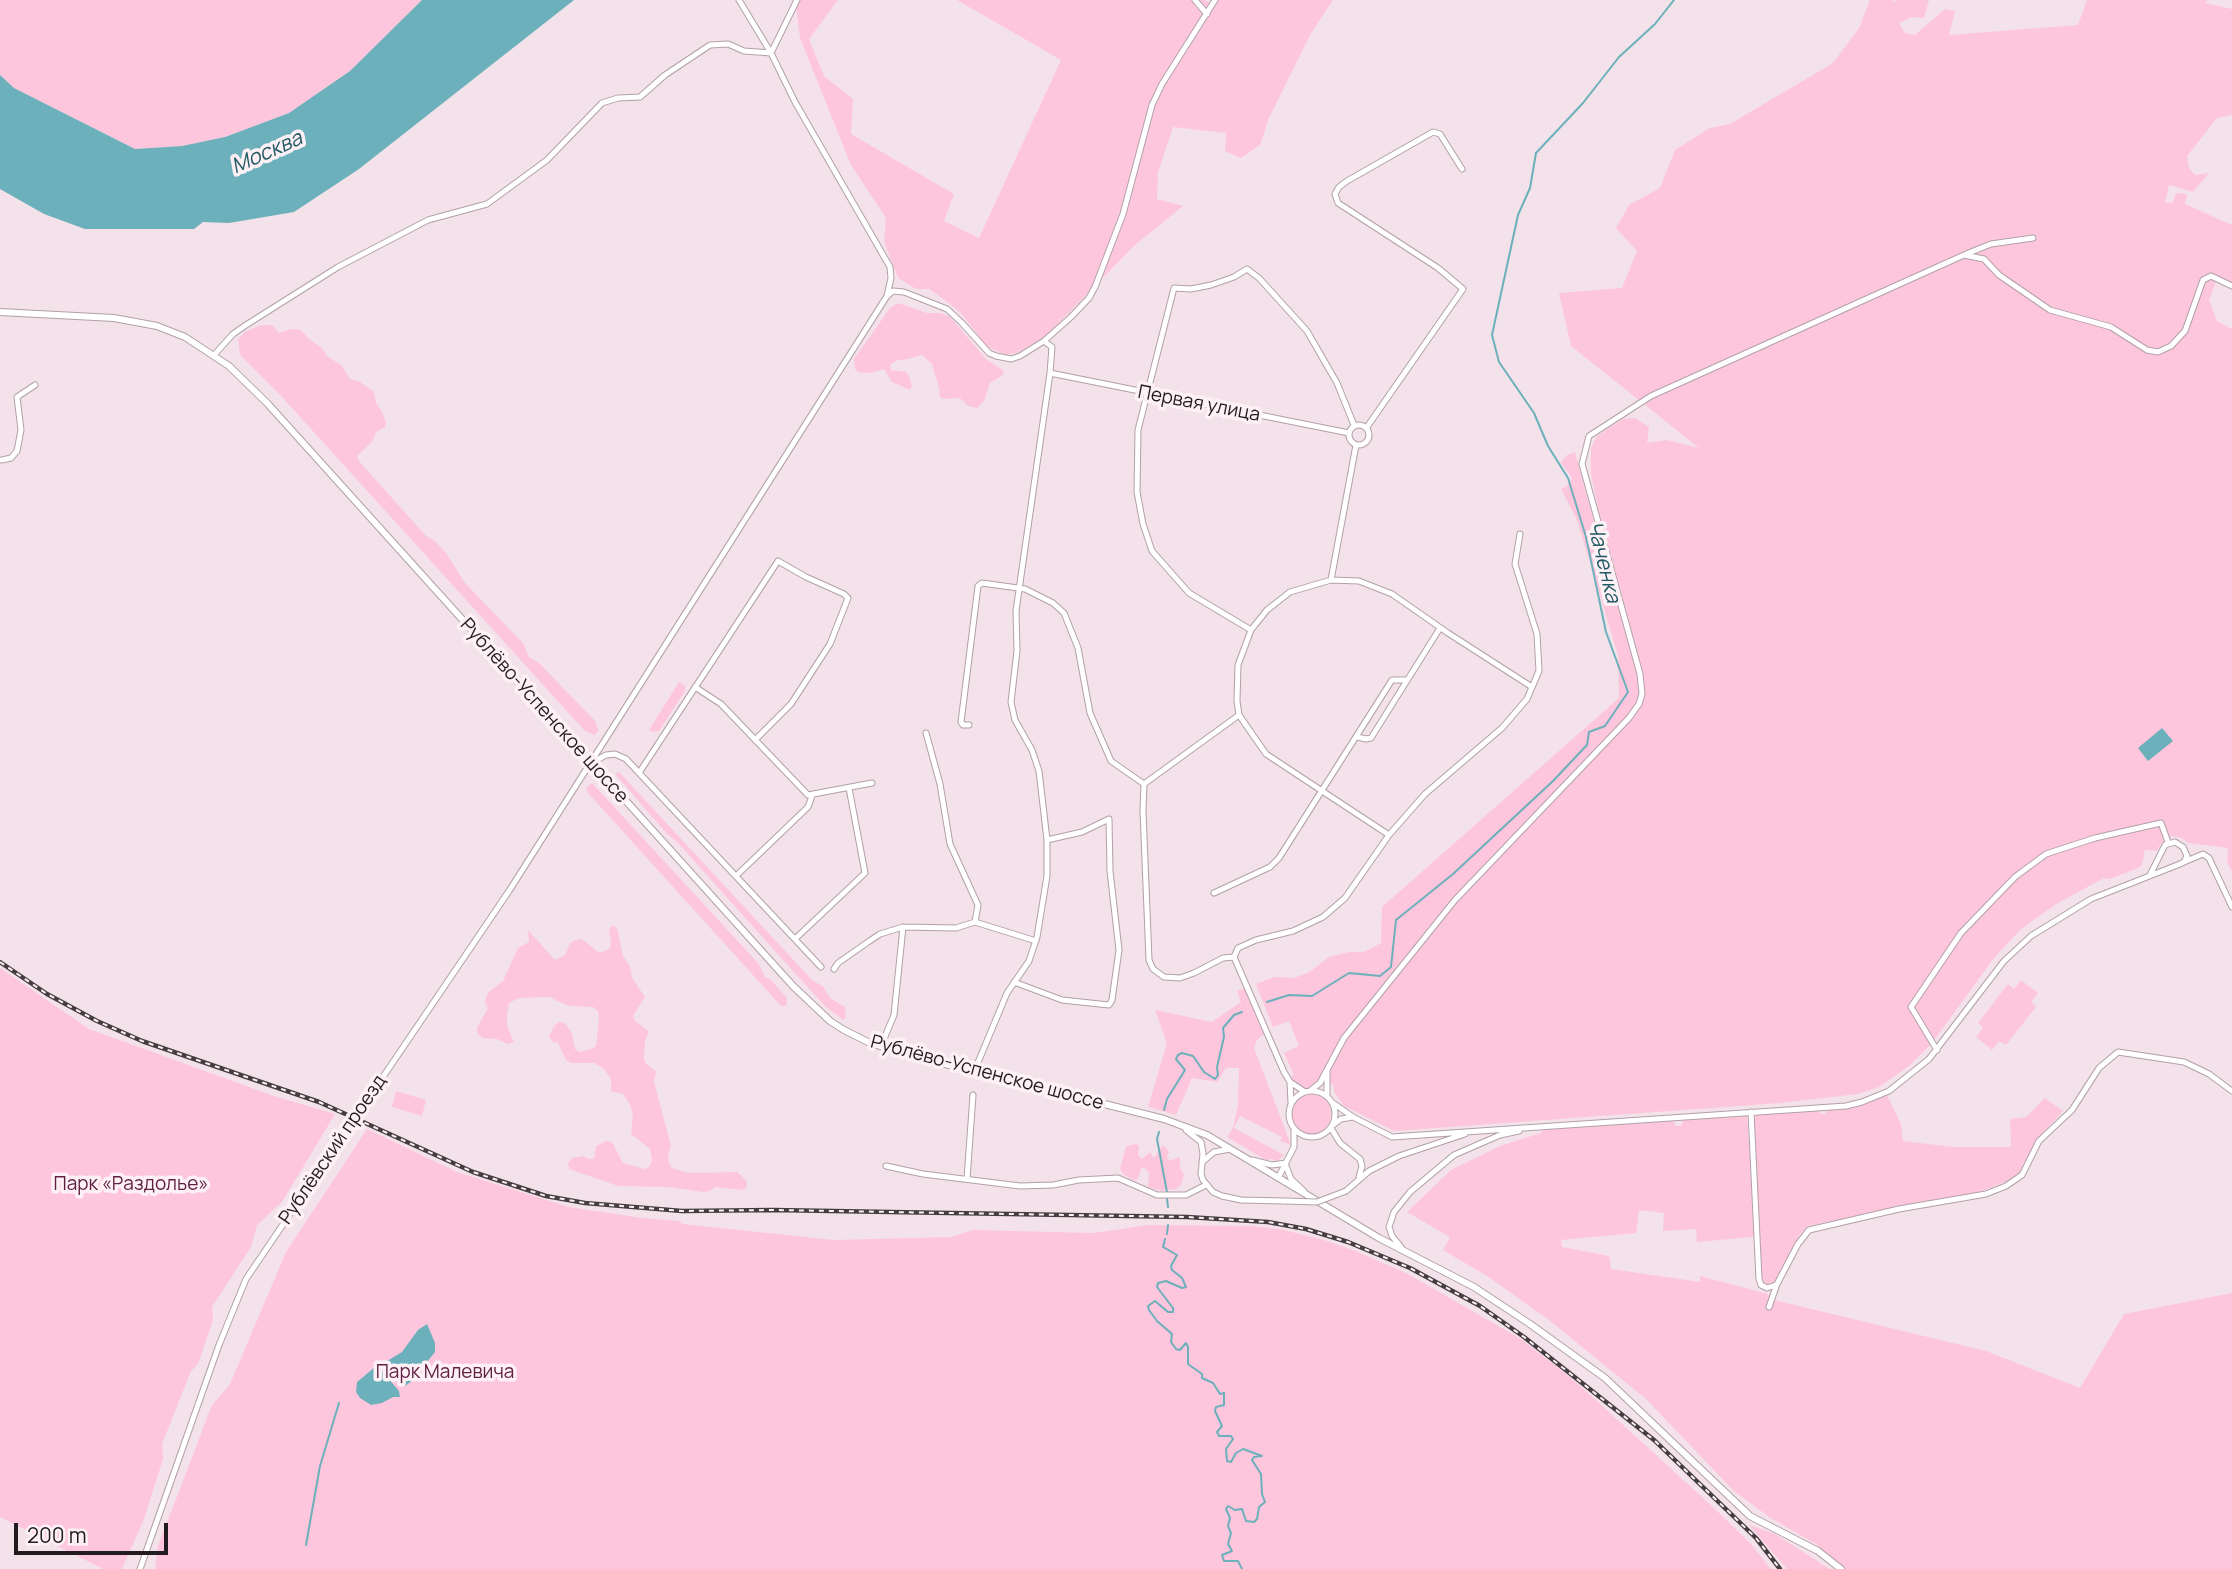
<!DOCTYPE html>
<html>
<head>
<meta charset="utf-8">
<style>
	body { margin:0 }
	#map { position:relative; width:2232px; height:1569px; overflow:hidden; background:#f3e2e9; font-family:Manrope,sans-serif }
	canvas { display:block }
	.scale { position:absolute; left:14px; top:1523px; width:154px; height:32px; box-sizing:border-box; border:4px solid #221c1e; border-top:0; padding-left:9px; font-size:21px; line-height:24px; white-space:nowrap; color:#221c1e; -webkit-text-stroke:5px #fef1f6; paint-order:stroke }
</style>
</head>
<body>
<div id="map">
<canvas width="2232" height="1569"></canvas>
<div class="scale">200 m</div>
</div>
<script>
const ctx = document.querySelector('canvas').getContext('2d');
ctx.lineJoin = 'round';
function fill(path, color) { ctx.fillStyle = color; ctx.fill(path, 'evenodd'); }
const poly = rows => new Path2D(rows.map(r => 'M' + r).join(''));
function stroke(path, color, width, dash) { ctx.strokeStyle = color; ctx.lineWidth = width; ctx.lineCap = dash ? 'butt' : 'round'; ctx.setLineDash(dash || []); ctx.stroke(path); }
function drawText(font, color, halo, rows, align = 'center') {
  ctx.font = font + ' Manrope,sans-serif'; ctx.lineWidth = 7; ctx.setLineDash([]); ctx.textBaseline = 'middle'; ctx.strokeStyle = halo; ctx.fillStyle = color; for (const [text, x, y, turn = 0] of rows) {
    ctx.save(); ctx.translate(x, y); ctx.rotate((+turn || 0) * Math.PI / 180); ctx.textAlign = isNaN(turn) ? turn : align; if (halo) ctx.strokeText(text, 0, 0); ctx.fillText(text, 0, 0); ctx.restore();
  }
}
fill(poly([
	[0,0,422,0,350,71,289,113,225,137,182,146,135,149,14,88,0,75],
	[795,0,838,0,809,39,824,76,853,99,851,134,954,194,944,221,979,238,1061,60,957,0,1205,0,1209,3,1210,0,1333,0,1310,35,1269,118,1260,145,1241,158,1225,151,1226,133,1173,127,1158,172,1157,199,1183,206,1135,245,1045,337,1017,353,1005,355,986,346,961,313,942,298,929,289,916,289,898,278,884,242,886,218,851,165,800,38],
	[1870,0,1893,0,1894,3,1896,0,1929,0,1924,18,1912,17,1899,23,1905,33,1915,35,1945,9,1955,11,1949,35,2078,25,2087,0,2208,0,2205,3,2232,9,2232,115,2217,118,2187,156,2189,168,2195,175,2209,173,2193,192,2169,185,2165,203,2173,202,2176,193,2187,194,2185,204,2232,225,2232,282,2218,277,2209,300,2217,321,2232,329,2232,872,2227,861,2228,848,2188,843,2182,838,2171,836,2160,845,2157,851,2145,850,2142,865,2138,868,2110,879,2104,878,2058,903,2021,929,1994,958,1932,1043,1909,1066,1879,1087,1858,1094,1781,1103,1394,1131,1344,1106,1334,1092,1334,1085,1319,1082,1305,1090,1291,1079,1293,1073,1284,1053,1299,1046,1289,1021,1273,1027,1256,984,1274,977,1294,978,1308,973,1329,957,1349,952,1364,952,1381,943,1382,907,1619,698,1618,655,1577,520,1561,489,1567,486,1572,478,1561,463,1567,455,1575,452,1599,541,1607,538,1599,513,1591,473,1591,448,1597,436,1623,419,1635,418,1649,427,1647,443,1667,440,1699,448,1571,346,1559,293,1622,288,1637,251,1616,228,1629,205,1660,188,1675,150,1710,128,1730,124,1833,63,1859,28],
	[898,303,927,313,941,313,950,317,986,359,1003,370,1003,375,990,383,984,401,977,408,968,406,960,398,944,399,940,397,939,388,932,364,922,355,908,359,898,360,890,365,891,370,906,372,909,376,912,386,910,390,892,382,884,369,871,373,858,372,855,369,854,359,890,308],
	[261,325,272,325,279,333,291,329,301,330,309,339,322,348,327,356,341,365,350,379,360,382,374,392,376,403,382,412,386,422,385,427,376,432,372,442,357,456,359,461,426,536,435,541,446,553,465,583,523,643,529,657,539,663,595,721,599,731,594,735,585,731,282,397,240,355,238,339,245,332],
	[679,682,685,686,685,691,659,731,652,732,649,730],
	[617,772,619,772,813,981,823,986,830,998,845,1007,846,1018,843,1020,826,1007,792,970,677,842,667,834,616,775],
	[592,783,759,964,765,977,771,980,787,998,786,1006,781,1006,588,793,586,788],
	[612,925,617,928,623,956,630,966,632,978,645,997,633,1016,635,1021,649,1031,645,1041,644,1059,646,1064,656,1071,654,1082,671,1146,668,1157,669,1163,672,1168,689,1173,737,1172,746,1180,747,1185,744,1190,715,1187,710,1191,703,1192,667,1187,618,1186,569,1169,568,1163,572,1158,583,1156,589,1159,594,1158,596,1146,606,1141,612,1142,623,1163,645,1169,650,1166,652,1160,650,1149,631,1134,633,1116,630,1104,623,1094,611,1091,611,1079,604,1069,594,1063,571,1063,566,1060,558,1043,553,1042,549,1036,554,1026,559,1022,565,1023,572,1033,575,1049,580,1052,591,1049,596,1046,599,1017,598,1011,593,1007,569,1006,549,997,519,998,509,1003,507,1014,507,1026,514,1042,508,1044,497,1039,483,1038,478,1034,477,1028,488,1008,485,1002,486,997,489,992,503,981,518,948,529,942,528,930,555,960,565,955,570,943,575,940,581,939,586,942,599,953,605,951,610,948,611,942,609,930],
	[0,968,89,1029,274,1096,335,1114,282,1202,257,1225,251,1247,212,1307,213,1320,198,1364,191,1371,162,1444,163,1459,144,1519,122,1569,103,1569,0,1517],
	[2021,980,2038,993,2031,1002,2036,1007,2006,1045,1999,1041,1992,1050,1976,1037,1983,1028,1978,1023,2008,984,2014,989],
	[1245,988,1264,1034,1257,1040,1254,1048,1291,1145,1280,1141,1282,1137,1240,1116,1234,1128,1284,1155,1276,1162,1272,1159,1266,1160,1227,1137,1233,1128,1238,1105,1239,1068,1226,1068,1217,1082,1192,1078,1176,1115,1148,1107,1167,1043,1155,1010,1212,1022,1241,1002,1237,991],
	[396,1091,426,1100,422,1116,392,1107],
	'1291 1114a20 20 0 1 1 40 0a20 20 0 1 1-40 0Z',
	[1887,1095,1901,1124,1903,1141,1953,1147,2011,1147,2010,1119,2026,1117,2045,1098,2063,1111,2035,1141,2028,1160,2022,1164,2025,1165,2021,1173,2008,1181,1979,1192,1903,1206,1808,1226,1800,1234,1774,1284,1766,1284,1762,1280,1754,1119,1756,1115,1818,1110,1821,1114,1825,1114,1827,1110,1865,1104],
	[1747,1116,1755,1234,1753,1237,1697,1242,1696,1229,1663,1231,1664,1213,1639,1210,1636,1233,1561,1240,1562,1247,1609,1256,1611,1269,1700,1282,1700,1276,1768,1294,1770,1299,1986,1351,2080,1388,2124,1314,2232,1293,2232,1569,1846,1569,1816,1544,1769,1517,1734,1491,1646,1399,1549,1320,1487,1276,1443,1250,1450,1237,1407,1212,1451,1170,1500,1146,1541,1133,1544,1129,1672,1120,1676,1126,1681,1126,1683,1120],
	[367,1129,457,1172,569,1207,642,1218,678,1221,683,1224,833,1240,951,1237,973,1230,1094,1233,1148,1225,1249,1226,1280,1229,1324,1240,1353,1250,1408,1274,1521,1339,1576,1382,1713,1507,1751,1544,1771,1569,155,1569,158,1546,212,1405,230,1384,286,1252],
	[1136,1144,1139,1146,1138,1155,1142,1159,1150,1152,1153,1157,1155,1156,1163,1145,1169,1151,1167,1157,1169,1161,1180,1157,1180,1168,1184,1175,1181,1185,1174,1190,1166,1189,1162,1191,1148,1187,1149,1173,1144,1167,1141,1168,1138,1179,1133,1180,1123,1174,1120,1169,1126,1146],
	[1749,1525,1775,1534,1830,1569,1787,1569]
]), '#fec6dd');
fill(poly([
	[422,0,574,0,359,169,294,212,229,223,203,222,194,229,85,229,44,214,0,189,0,75,14,88,135,149,182,146,225,137,289,113,350,71],
	[2162,728,2173,741,2148,761,2138,748],
	[427,1324,435,1343,435,1352,412,1381,405,1386,397,1382,382,1364,402,1352,418,1330],
	[375,1367,382,1371,399,1391,400,1397,393,1397,382,1403,371,1405,360,1398,356,1392,357,1382]
]), '#6cb0bb');
stroke(poly([
	[1267,1002,1289,995,1312,996,1349,973,1380,976,1391,967,1396,920,1453,874,1553,781,1587,745,1589,732,1605,726,1628,692,1606,632,1586,537,1568,478,1548,446,1534,413,1499,362,1492,335,1518,215,1530,188,1536,153,1583,103,1619,57,1655,24,1674,0],
	[1164,1110,1167,1099,1185,1070,1176,1059,1178,1055,1182,1053,1193,1056,1204,1072,1215,1079,1218,1075,1217,1067,1224,1037,1223,1028,1234,1015,1242,1012],
	[1159,1132,1157,1139,1167,1192],
	[1167,1198,1168,1207],
	[1167,1234,1168,1225],
	[1165,1239,1163,1247,1177,1255,1171,1266,1172,1270,1182,1278,1186,1287,1182,1288,1166,1281,1158,1283,1157,1287,1173,1308,1173,1312,1168,1312,1155,1301,1148,1306,1149,1310,1157,1321,1172,1334,1171,1342,1176,1349,1180,1350,1186,1343,1188,1347,1188,1364,1202,1374,1202,1378,1213,1383,1220,1394,1224,1393,1224,1405,1216,1407,1215,1411,1222,1426,1217,1432,1219,1436,1231,1436,1233,1439,1226,1449,1227,1461,1231,1462,1236,1453,1243,1449,1262,1456,1254,1457,1252,1460,1261,1474,1262,1494,1265,1502,1259,1507,1257,1519,1254,1522,1246,1521,1242,1509,1235,1510,1228,1506,1226,1509,1230,1518,1228,1526,1231,1533,1228,1544,1232,1551,1222,1555,1224,1561,1238,1561,1242,1569],
	[306,1545,320,1466,339,1403]
]), '#6cb0bb', 2);
const minor = poly([
	[1195,0,1207,14],
	[1966,254,1991,244,2033,238],
	[887,296,893,291,904,292,947,309,962,323,989,353,996,356,1011,359,1020,356,1044,341,1052,347,1050,373,1016,611,1017,651,1011,702,1015,720,1032,750,1039,771,1047,840,1047,876,1037,937,1029,961,1007,993,974,1072],
	[1044,341,1071,317,1089,298,1095,287,1123,214,1152,105,1162,84,1215,0],
	[214,355,233,334,246,325,338,267,428,220,487,204,547,160,602,103,618,98,640,97,665,75,710,45,728,44,744,51,771,53,797,0],
	[1050,373,1349,433],
	'1349 435a10 10 0 1 1 20 0a10 10 0 1 1-20 0Z',
	[1367,427,1463,289,1438,268,1338,203,1335,194,1339,187,1347,181,1433,132,1440,134,1462,169],
	[2,460,11,458,17,451,21,430,17,397,35,385],
	[1331,580,1356,445],
	[1251,630,1189,593,1152,551,1143,524,1137,492,1138,430,1174,288,1191,289,1211,285,1234,277,1247,269,1259,278,1307,331,1337,383,1354,425],
	[695,687,721,704,808,795,872,783],
	[969,725,963,725,961,722,978,586,982,583,1025,589,1053,603,1064,613,1078,648,1090,713,1111,761,1144,784],
	[926,733,940,784,950,844,978,905,975,922],
	[1357,737,1366,739,1371,738,1440,628],
	[595,761,606,755,615,754,626,759,821,967],
	[639,773,778,561,806,577,844,594,848,598,830,644,791,704,755,740],
	[1389,835,1266,754,1239,715,1237,701,1238,665,1251,630,1267,610,1290,592,1331,580,1359,581,1392,594,1448,633,1532,687],
	[2184,862,2203,854,2209,858,2232,907],
	[736,876,808,807,812,796],
	[1214,893,1270,867,1279,858,1392,680,1407,680],
	[795,939,865,873,849,788],
	[1234,957,1223,958,1194,973,1180,978,1164,977,1153,969,1149,960,1143,811,1144,784,1239,715],
	[834,969,838,963,868,942,880,934,903,927,956,928,975,922,1036,941],
	[1014,982,1062,1000,1109,1005,1112,1000,1119,950,1110,871,1109,819,1082,832,1047,840],
	[881,1046,894,1015,903,927],
	[1937,1050,1911,1007,1961,933,2015,877,2046,854,2095,838,2161,823,2168,842],
	[1290,1082,1291,1103],
	'1289 1114a23 23 0 1 1 46 0a23 23 0 1 1-46 0Z',
	[1310,1091,1320,1083,1344,1038,1455,900,1629,718,1639,704,1642,694,1640,674,1582,464,1589,436,1651,396,1964,255,1984,259,1999,275,2050,310,2111,327,2147,350,2158,352,2171,346,2185,331,2203,280,2211,276,2232,286],
	[1305,1092,1290,1082,1284,1072,1234,957,1238,948,1256,940,1293,931,1323,917,1345,898,1389,835,1425,794,1502,728,1527,699,1539,671,1537,634,1515,564,1520,534],
	[1327,1096,1327,1071],
	[1333,1103,1353,1117,1392,1137,1846,1106,1862,1102,1889,1091,1929,1059,2004,961,2031,936,2091,899,2180,864,2184,862,2187,856,2183,847,2175,842,2165,845,2150,875],
	[1751,1112,1759,1279,1761,1285,1767,1288,1776,1285],
	[1333,1125,1341,1119,1353,1117],
	[1331,1128,1340,1143,1360,1159,1362,1166,1359,1177],
	[1186,1130,1201,1142,1203,1154,1201,1174,1203,1180,1213,1192,1222,1196,1241,1200,1285,1201],
	[1252,1160,1272,1165,1286,1163],
	[1202,1162,1214,1152,1230,1149],
	[886,1166,923,1174,1020,1186,1053,1185,1079,1180,1118,1178,1157,1195,1186,1195,1206,1185],
	[1286,1166,1291,1179,1304,1191],
	[1278,1178,1294,1147,1294,1131],
	[967,1179,973,1095],
	[1346,1191,1369,1171,1399,1156,1465,1134],
	[1401,1247,1392,1236,1389,1227,1394,1212,1410,1192,1454,1155,1500,1135,1519,1131],
	[1769,1307,1777,1284,1798,1244,1809,1230,1899,1209,1986,1194,2006,1186,2022,1175,2039,1141,2072,1110,2099,1068,2118,1052,2184,1062,2209,1074,2232,1091],
	[140,1569,219,1345,246,1279,509,891,887,296,891,278,890,267,795,102,771,53,739,0]
]);
const major = poly([
	[0,312,114,318,157,326,185,337,229,366,267,403,793,986,830,1021,844,1030,868,1042,898,1052,1164,1119,1207,1135,1379,1238,1474,1287,1530,1324,1605,1378,1750,1516,1818,1551,1841,1569]
]);
stroke(minor, '#b1a1a7', 7);
stroke(major, '#b1a1a7', 8);
stroke(minor, '#fff', 5);
stroke(major, '#fff', 6);
const rail = poly([
	[0,962,47,994,97,1021,142,1041,319,1102,473,1172,546,1196,585,1203,682,1211,773,1210,1187,1217,1268,1222,1306,1229,1348,1242,1410,1268,1480,1306,1524,1337,1654,1440,1756,1538,1780,1569]
]);
stroke(rail, '#453d40', 4.5);
stroke(rail, '#fef1f6', 2, [5]);
const minorBridge = poly([
	[1285,1201,1317,1202,1346,1191]
]);
stroke(minorBridge, '#b1a1a7', 7, []);
stroke(minorBridge, '#fff', 5);
drawText('19px', '#221c1e', '#fef1f6', [
	["Первая улица",1199,404,11],
	["Рублёво-Успенское шоссе",544,711,48],
	["Рублёво-Успенское шоссе",987,1073,15],
	["Рублёвский проезд",333,1150,-56]
]);
drawText('19px', '#5f1f40', '#fef1f6', [
	["Парк «Раздолье»",131,1185],
	["Парк Малевича",445,1373]
]);
drawText('italic 21px', '#205a63', '#fef1f6', [
	["Москва",267,153,-24],
	["Чаченка",1603,562,76]
]);
</script>
</body>
</html>
